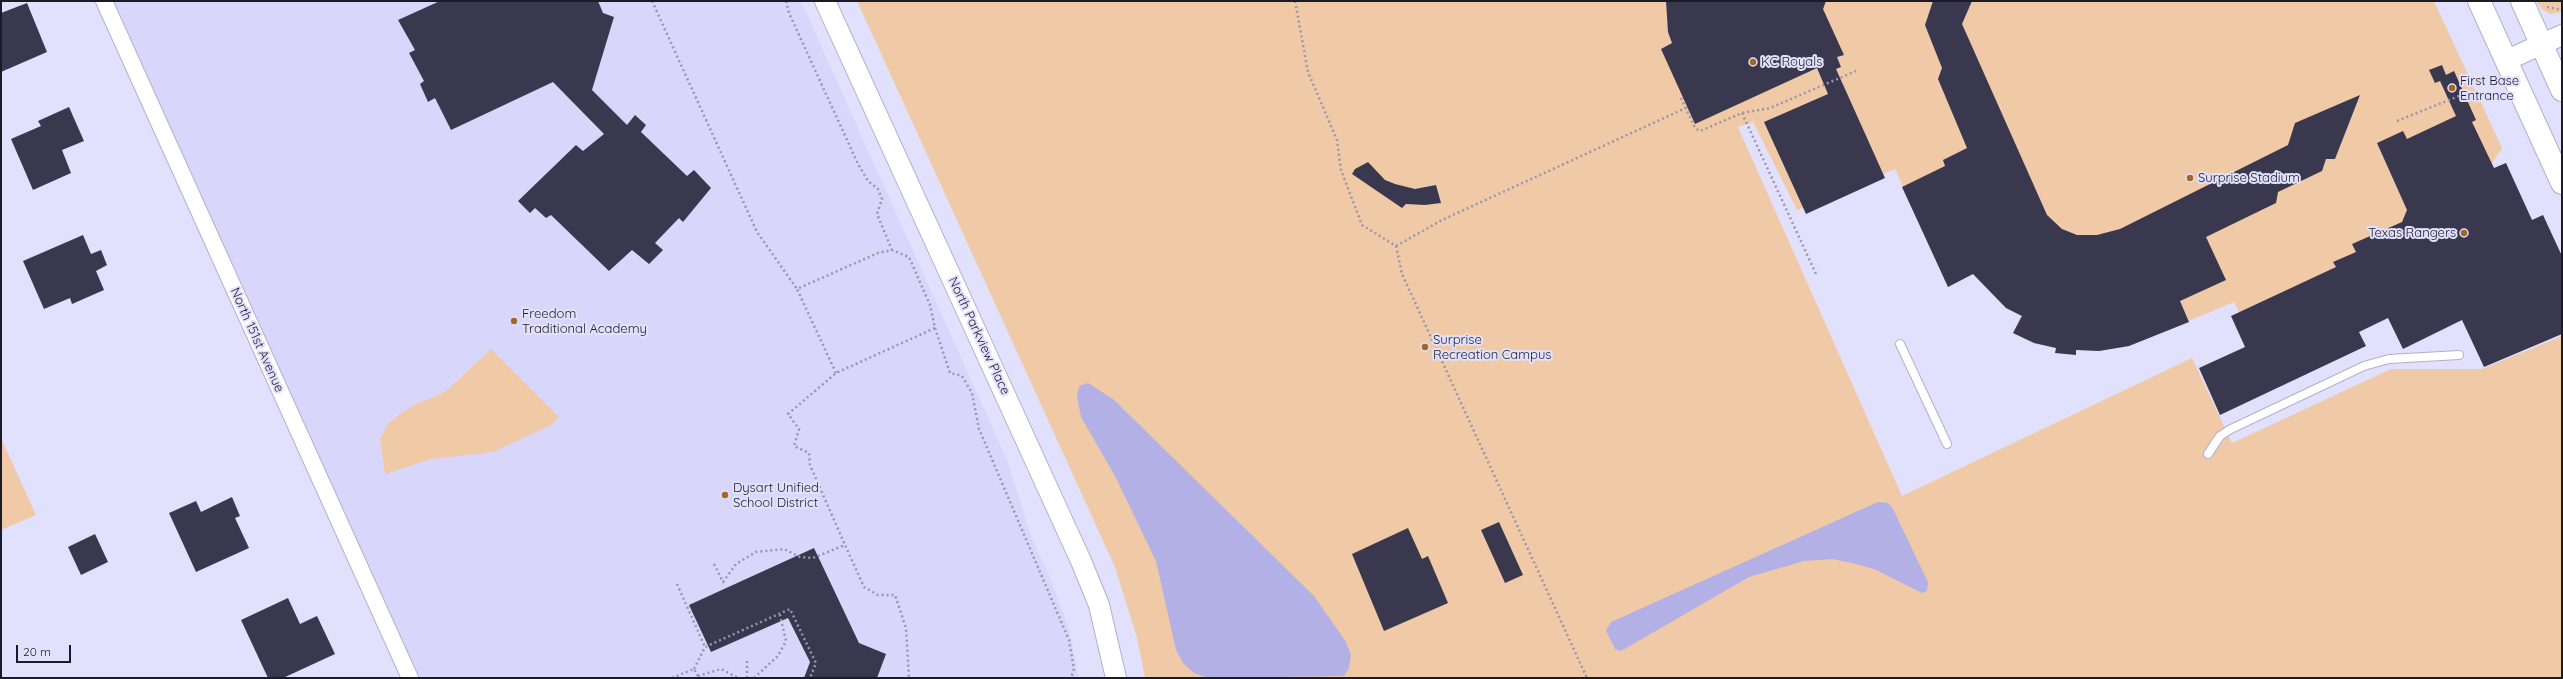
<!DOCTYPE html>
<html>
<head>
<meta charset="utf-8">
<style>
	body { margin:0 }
	#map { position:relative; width:2563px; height:679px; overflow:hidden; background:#e2e1fd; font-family:Quicksand,sans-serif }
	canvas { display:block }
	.frame { position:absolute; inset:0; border:2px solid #1c1b25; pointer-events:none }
	.scale { position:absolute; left:16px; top:645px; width:55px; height:18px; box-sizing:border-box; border:2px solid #1c1b25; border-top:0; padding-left:5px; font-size:12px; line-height:14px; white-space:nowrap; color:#1c1b25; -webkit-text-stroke:3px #e2e1fd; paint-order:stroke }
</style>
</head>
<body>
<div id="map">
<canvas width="2563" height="679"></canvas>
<div class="frame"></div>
<div class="scale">20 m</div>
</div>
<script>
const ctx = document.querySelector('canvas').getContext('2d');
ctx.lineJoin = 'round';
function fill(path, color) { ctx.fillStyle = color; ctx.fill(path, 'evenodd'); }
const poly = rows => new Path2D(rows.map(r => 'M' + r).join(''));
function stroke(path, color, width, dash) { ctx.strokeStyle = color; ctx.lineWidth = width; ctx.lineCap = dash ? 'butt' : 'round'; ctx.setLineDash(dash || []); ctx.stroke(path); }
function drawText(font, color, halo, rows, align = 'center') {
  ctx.font = font + ' Quicksand,sans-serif'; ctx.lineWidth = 4; ctx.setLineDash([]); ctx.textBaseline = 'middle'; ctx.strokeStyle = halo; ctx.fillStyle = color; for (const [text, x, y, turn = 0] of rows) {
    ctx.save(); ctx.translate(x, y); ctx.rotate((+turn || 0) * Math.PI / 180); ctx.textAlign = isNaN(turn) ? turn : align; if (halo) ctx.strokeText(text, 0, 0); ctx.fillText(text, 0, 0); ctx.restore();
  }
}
fill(poly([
	[112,1,801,1,1007,460,1032,539,1049,575,1069,628,1079,678,420,678]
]), '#d8d7fb');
fill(poly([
	[857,1,2434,1,2502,148,2418,275,2258,352,2234,302,2129,346,2099,351,2056,348,2034,343,2013,333,2021,316,2006,308,1973,274,1948,287,1895,169,1797,210,1753,122,1738,127,1902,496,2192,358,2232,443,2391,369,2482,369,2562,336,2562,678,1145,678,1137,638,1115,567],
	[2536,1,2562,1,2562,12,2550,14,2542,9],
	[491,349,559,417,551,425,493,452,432,459,385,474,380,439,388,424,401,413,416,404,445,392],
	[1,438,36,515,1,530]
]), '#f0c9a6');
fill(poly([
	[1088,383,1113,399,1314,596,1346,642,1351,655,1349,668,1344,676,1208,678,1194,673,1183,663,1176,650,1156,561,1115,476,1081,417,1077,396,1079,386],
	[1878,502,1888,503,1893,509,1928,582,1927,591,1922,593,1874,569,1852,563,1832,559,1804,561,1749,577,1621,651,1615,649,1606,631,1611,622]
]), '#b3b0e6');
fill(poly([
	[440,1,598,1,603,13,614,17,592,90,627,125,635,115,646,125,641,132,687,176,694,170,711,188,683,222,679,218,655,243,663,250,649,264,632,250,609,271,551,215,546,218,535,208,530,213,518,201,576,145,583,151,604,134,553,82,451,130,435,98,428,102,420,84,424,81,409,53,415,50,398,20],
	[1666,1,1826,1,1823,9,1844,55,1837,57,1841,67,1836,69,1885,178,1806,214,1764,122,1828,94,1817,68,1695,124,1661,49,1672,43,1668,32],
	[1933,1,1972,1,1962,24,2047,215,2062,229,2077,235,2097,235,2120,229,2288,145,2295,123,2360,95,2335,159,2326,159,2322,171,2278,192,2276,203,2206,237,2226,280,2180,301,2189,322,2129,346,2099,351,2076,350,2076,355,2055,353,2056,348,2034,343,2013,333,2022,316,2006,308,1973,274,1948,287,1902,187,1945,166,1943,160,1967,148,1938,79,1942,68,1925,25],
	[27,3,47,52,1,72,1,13],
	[2442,65,2446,75,2454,71,2476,120,2472,122,2494,168,2506,163,2532,220,2543,215,2562,256,2562,334,2484,367,2462,320,2403,349,2388,318,2359,332,2366,346,2220,415,2199,368,2245,347,2231,316,2336,267,2333,262,2356,252,2352,244,2402,222,2407,210,2377,143,2403,131,2407,139,2456,116,2440,81,2435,83,2429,70],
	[69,107,84,141,62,150,71,173,33,190,11,139,41,126,38,121],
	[1368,162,1385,180,1395,184,1415,189,1436,185,1441,203,1425,205,1406,204,1402,208,1352,174,1355,169],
	[83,235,91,254,101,250,107,265,96,271,104,290,72,304,70,298,44,309,23,261],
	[232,497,240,516,235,518,249,548,196,572,169,513,196,501,201,512],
	[1499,522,1523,575,1505,583,1481,530],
	[1408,528,1422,559,1428,556,1448,603,1384,631,1352,554],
	[95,534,108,562,81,575,68,547],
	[814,548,859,643,886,654,877,678,804,678,810,662,788,618,711,652,689,605],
	[288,598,300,624,317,616,335,654,283,678,268,678,241,620]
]), '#39384e');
const service = poly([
	[1900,344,1947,444],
	[2208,454,2220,436,2231,429,2364,366,2389,359,2459,355]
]);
const minor = poly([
	[104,1,410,678]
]);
const tertiary = poly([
	[825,1,1081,561,1099,605,1116,678],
	[2507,60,2562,35]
]);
const secondary = poly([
	[2479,1,2562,183],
	[2522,1,2562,90]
]);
stroke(service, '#b1b0cc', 10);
stroke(minor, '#b1b0cc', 18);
stroke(tertiary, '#b1b0cc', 22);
stroke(secondary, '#b1b0cc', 24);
stroke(poly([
	[652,1,757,232,797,289],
	[786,1,789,13,858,164,868,181,878,189,882,199,877,214,892,250],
	[1295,1,1308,72,1337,140,1341,170,1362,225,1396,246,1402,274,1587,678],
	[2547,7,2562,10],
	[1681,98,1695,128,1700,131,1742,113,1770,108,1856,71],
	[1742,113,1816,274],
	[2397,121,2464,94],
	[1396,246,1442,220,1688,107],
	[935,328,950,373,962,376,972,393,979,429,1069,640,1074,669,1071,678],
	[836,373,797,289,878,253,892,250,909,257,930,305,935,328,836,373,788,414,799,429,794,446,809,453,810,465,845,545],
	[714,564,723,582,736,564,756,552,784,549,800,557,813,558,845,545,864,587,878,595,895,595,906,628,909,678],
	[677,584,705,647],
	[747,661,747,678],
	[694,669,705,647,790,609,816,663,810,678],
	[698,676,721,669,738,678],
	[672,678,694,669,699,678],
	[754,678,778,656,786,641,780,615]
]), '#9796ab', 2.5, [2, 3]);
stroke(service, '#fff', 8);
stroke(minor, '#fff', 16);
stroke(tertiary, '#fff', 20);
stroke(secondary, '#fff', 22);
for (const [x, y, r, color] of [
	[1753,62,4,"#a36629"],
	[2452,88,4,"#a36629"],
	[2190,178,4,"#a36629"],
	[2464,233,4,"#a36629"],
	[514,321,4,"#a36629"],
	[1425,347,4,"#a36629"],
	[725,495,4,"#a36629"]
]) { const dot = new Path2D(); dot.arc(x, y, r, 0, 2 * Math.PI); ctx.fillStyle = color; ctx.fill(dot); stroke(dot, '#e2e1fd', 1.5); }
drawText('13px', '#1c1b25', '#e2e1fd', [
	["KC Royals",1761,62],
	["First Base",2460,81],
	["Entrance",2460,96],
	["Surprise Stadium",2198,178],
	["Texas Rangers",2456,233,"right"],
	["Freedom",522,314],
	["Traditional Academy",522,329],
	["Surprise",1433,340],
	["Recreation Campus",1433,355],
	["Dysart Unified",733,488],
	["School District",733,503]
], 'left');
drawText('13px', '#1c1b25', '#e2e1fd', [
	["North Parkview Place",979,336,65],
	["North 151st Avenue",257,340,66]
]);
</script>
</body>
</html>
